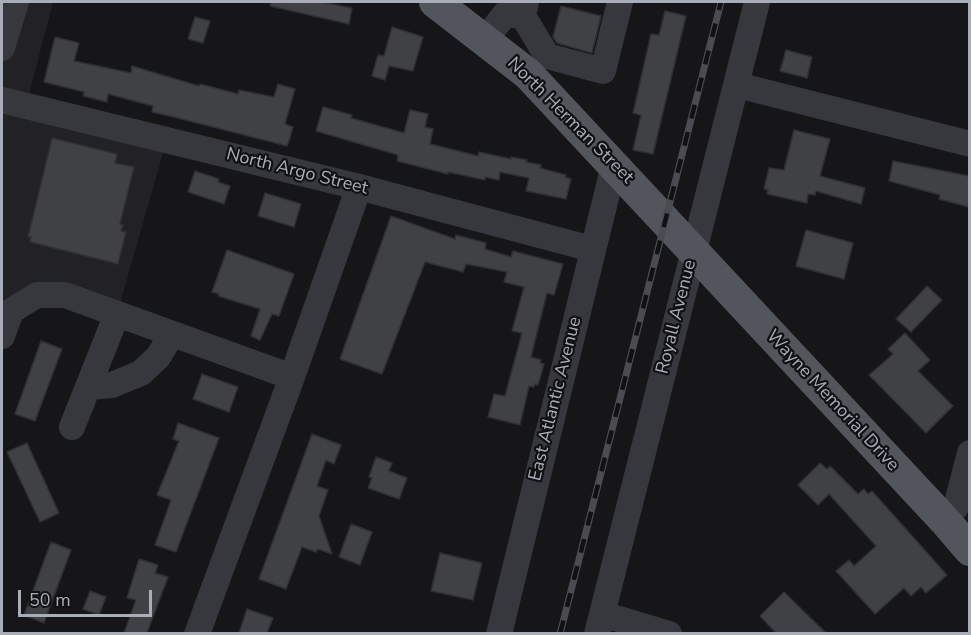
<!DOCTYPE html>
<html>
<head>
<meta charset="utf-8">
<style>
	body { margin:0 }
	#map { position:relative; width:971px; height:635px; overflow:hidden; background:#161618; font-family:"Nunito Sans",sans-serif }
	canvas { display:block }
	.frame { position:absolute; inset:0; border:3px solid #a8adb8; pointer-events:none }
	.scale { position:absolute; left:18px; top:590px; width:134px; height:27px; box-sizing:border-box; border:3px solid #a8adb8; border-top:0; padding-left:8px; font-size:18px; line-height:21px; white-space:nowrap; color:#a8adb8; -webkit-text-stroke:4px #111113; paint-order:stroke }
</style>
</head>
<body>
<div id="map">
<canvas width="971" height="635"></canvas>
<div class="frame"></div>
<div class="scale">50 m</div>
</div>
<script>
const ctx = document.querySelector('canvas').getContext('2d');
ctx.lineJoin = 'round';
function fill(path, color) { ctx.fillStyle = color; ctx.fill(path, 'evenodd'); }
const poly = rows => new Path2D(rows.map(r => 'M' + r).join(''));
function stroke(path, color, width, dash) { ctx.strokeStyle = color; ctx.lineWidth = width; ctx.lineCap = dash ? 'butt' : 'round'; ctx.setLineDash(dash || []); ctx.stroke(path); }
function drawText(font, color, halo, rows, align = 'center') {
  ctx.font = font + ' "Nunito Sans",sans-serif'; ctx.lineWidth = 4.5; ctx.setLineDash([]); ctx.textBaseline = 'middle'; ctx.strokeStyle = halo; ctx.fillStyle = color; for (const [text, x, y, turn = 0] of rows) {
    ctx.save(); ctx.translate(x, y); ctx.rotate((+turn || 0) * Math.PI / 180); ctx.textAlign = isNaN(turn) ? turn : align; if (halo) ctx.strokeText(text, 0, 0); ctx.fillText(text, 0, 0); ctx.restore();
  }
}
fill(poly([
	[2,2,53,2,26,106,165,146,117,314,37,295,2,336]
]), '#222225');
const building = poly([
	[271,2,322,2,352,8,349,24,270,6,271,2],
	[561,6,601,16,592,53,557,43,553,37,561,6],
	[665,11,686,16,653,154,633,150,641,115,633,113,651,34,659,35,665,11],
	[195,17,210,21,203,43,188,39,195,17],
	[392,27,423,37,413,71,389,66,385,80,372,76,378,55,384,56,392,27],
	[55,37,79,43,74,61,131,73,132,66,199,86,200,84,238,94,239,90,274,97,278,84,295,89,285,124,293,127,289,141,287,146,174,117,152,112,153,106,108,94,107,102,83,96,84,92,44,82,55,37],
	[786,50,812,57,807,78,780,71,786,50],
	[323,107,352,115,351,118,404,133,410,110,428,114,425,127,433,129,430,144,478,156,479,152,511,159,511,157,527,160,526,162,541,165,540,168,566,175,565,177,571,179,566,199,526,191,529,178,500,172,499,180,485,177,485,180,448,172,448,174,397,161,398,155,316,131,323,107],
	[794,130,830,139,820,176,865,188,861,204,816,191,815,195,808,194,807,203,767,194,768,190,764,189,769,168,784,170,794,130],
	[52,138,117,154,115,163,134,167,120,224,123,225,121,231,126,232,118,264,30,242,31,237,28,237,52,138],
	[893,161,969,176,969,207,939,199,940,195,889,181,893,161],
	[195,171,219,179,218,182,230,186,224,204,188,192,195,171],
	[265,193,301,204,294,227,258,216,265,193],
	[391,216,455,239,456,235,486,243,485,249,511,257,513,251,563,264,554,295,547,293,531,357,541,360,540,363,544,364,538,385,535,384,534,387,529,386,520,425,488,417,494,394,505,396,522,333,512,331,524,287,504,282,507,272,466,264,463,272,425,262,382,374,340,359,391,216],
	[806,230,853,243,844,279,796,266,806,230],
	[227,250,294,274,279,316,272,314,260,340,251,336,260,309,218,296,219,294,212,292,227,250],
	[927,286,942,300,911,332,896,319,927,286],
	[905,333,930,360,918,371,953,406,926,433,869,375,893,354,888,349,905,333],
	[41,341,62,349,35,421,15,414,41,341],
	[202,374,238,387,229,412,193,399,202,374],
	[178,423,219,438,176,552,155,545,171,500,157,495,179,441,173,439,178,423],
	[312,434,341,445,334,464,326,460,317,486,328,490,319,516,332,554,318,549,316,552,302,547,286,589,259,579,312,434],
	[27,443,59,513,40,522,7,452,27,443],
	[376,457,392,463,389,471,407,478,399,499,368,488,372,478,369,477,376,457],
	[820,463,827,469,830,466,858,494,864,489,868,494,872,491,947,575,926,593,921,587,911,596,904,588,875,614,836,571,849,560,854,566,876,546,829,494,818,505,798,485,820,463],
	[351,524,372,532,360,565,339,557,351,524],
	[51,542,71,550,44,623,24,615,51,542],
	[440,553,482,563,473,600,431,591,440,553],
	[139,559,158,565,155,573,168,577,147,633,124,633,136,600,127,598,139,559],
	[90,591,106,597,99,615,83,609,90,591],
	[784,592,826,633,776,633,760,616,784,592],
	[247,609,273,618,267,633,239,633,247,609]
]);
fill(building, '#404145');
stroke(building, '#303034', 1.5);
stroke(poly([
	[526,2,523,16,547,56,603,71,620,2],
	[485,40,505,14,523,16],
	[2,48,16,2],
	[737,85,970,144],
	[2,100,359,187,592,249],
	[2,336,11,311,37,295,65,295,292,377],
	[88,387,112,385,141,373,158,357,172,334],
	[72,427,117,314],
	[956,507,970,453],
	[602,614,669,634],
	[197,634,292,377,359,187],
	[499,634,614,165],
	[597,634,757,2]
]), '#37383d', 26);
stroke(poly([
	[435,2,528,74,946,522,970,550]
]), '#53555c', 32);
const rail = poly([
	[560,634,721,2]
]);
stroke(rail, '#4a4c52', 7);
stroke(rail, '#111113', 4.5, [14]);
drawText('18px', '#a8adb8', '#111113', [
	["North Herman Street",570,121,45],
	["North Argo Street",297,172,14],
	["Royall Avenue",677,317,-76],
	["East Atlantic Avenue",556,399,-76],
	["Wayne Memorial Drive",832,401,47]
]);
</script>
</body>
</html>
